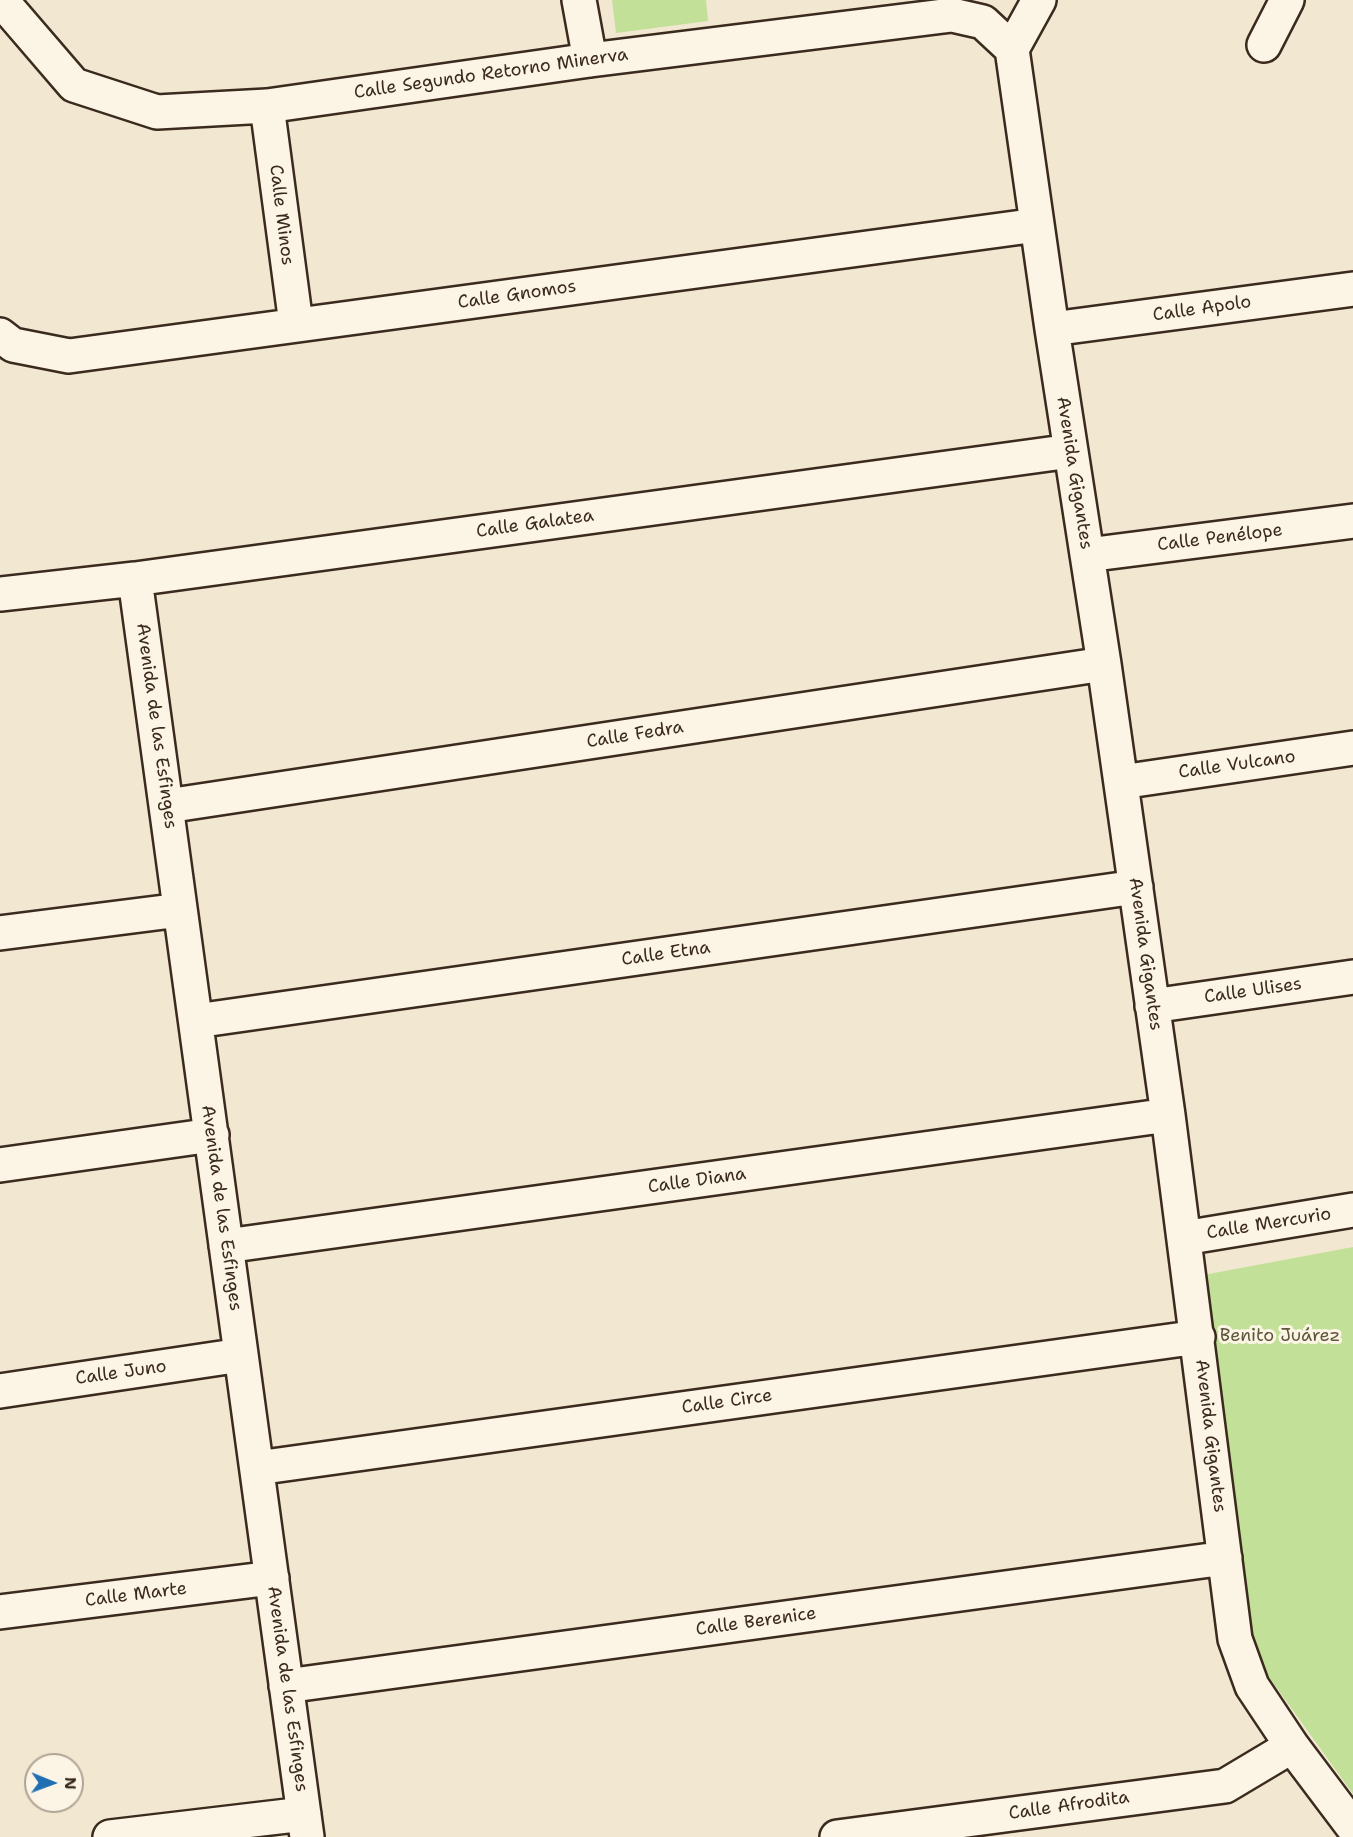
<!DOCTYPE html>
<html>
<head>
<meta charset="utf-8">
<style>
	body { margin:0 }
	#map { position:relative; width:1353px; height:1837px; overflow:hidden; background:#f2e7d1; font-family:"Shantell Sans",sans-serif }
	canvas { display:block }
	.north { position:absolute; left:24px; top:1753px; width:60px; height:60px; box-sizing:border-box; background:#fcf5e5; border:2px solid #afa495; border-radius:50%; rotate:91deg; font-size:16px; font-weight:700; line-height:24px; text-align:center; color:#3b2a1e }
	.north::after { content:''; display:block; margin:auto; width:21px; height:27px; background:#1f6fb2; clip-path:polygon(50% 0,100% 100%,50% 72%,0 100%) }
</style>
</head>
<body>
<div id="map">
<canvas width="1353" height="1837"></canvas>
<div class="north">N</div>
</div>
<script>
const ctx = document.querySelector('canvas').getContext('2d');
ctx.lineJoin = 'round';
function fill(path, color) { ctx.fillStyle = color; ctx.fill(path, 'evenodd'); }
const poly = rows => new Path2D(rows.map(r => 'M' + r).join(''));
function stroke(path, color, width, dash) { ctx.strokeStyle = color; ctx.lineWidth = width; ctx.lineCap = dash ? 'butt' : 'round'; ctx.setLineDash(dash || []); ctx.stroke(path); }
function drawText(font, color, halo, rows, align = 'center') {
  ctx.font = font + ' "Shantell Sans",sans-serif'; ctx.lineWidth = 6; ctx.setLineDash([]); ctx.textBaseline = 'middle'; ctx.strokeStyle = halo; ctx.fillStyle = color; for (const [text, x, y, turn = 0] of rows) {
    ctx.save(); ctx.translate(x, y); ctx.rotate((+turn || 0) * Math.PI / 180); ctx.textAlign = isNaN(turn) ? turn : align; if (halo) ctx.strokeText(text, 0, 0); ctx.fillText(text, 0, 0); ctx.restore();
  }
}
fill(poly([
	[612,0,706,0,708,21,616,33],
	[1353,1247,1353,1794,1243,1641,1198,1276]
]), '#c2e098');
const minor = poly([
	[1,0,74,85,157,112,267,106,590,60,952,15,983,22,1012,49],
	[579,0,590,60],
	[1264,45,1287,0],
	[1012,49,1052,329,1104,664,1168,1115,1235,1639,1252,1686,1292,1746,1353,1827],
	[1012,49,1039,0],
	[267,106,296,324],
	[1052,329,1353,289],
	[0,335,13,345,69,356,1037,225],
	[1087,555,1353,521],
	[135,579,307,1837],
	[0,594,135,579,1071,451],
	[1121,782,1353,748],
	[167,806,1104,664],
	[0,933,180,910],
	[1152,1006,1353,977],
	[196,1021,1136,887],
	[0,1165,212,1135],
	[1184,1238,1353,1210],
	[226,1246,1168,1115],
	[0,1391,241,1355],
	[257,1468,1198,1337],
	[0,1612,272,1578],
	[286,1686,1225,1558],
	[110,1837,304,1814],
	[837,1837,1225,1786,1292,1746]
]);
stroke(minor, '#3b2a1e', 38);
stroke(minor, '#fcf5e5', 33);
drawText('18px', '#3b2a1e', '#fcf5e5', [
	["Calle Segundo Retorno Minerva",491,74,-8],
	["Calle Minos",281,215,83],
	["Calle Gnomos",517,295,-8],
	["Calle Apolo",1202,309,-8],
	["Avenida Gigantes",1074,473,81],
	["Calle Galatea",535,524,-8],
	["Calle Penélope",1220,538,-7],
	["Avenida de las Esfinges",156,726,82],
	["Calle Fedra",635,735,-9],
	["Calle Vulcano",1237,765,-8],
	["Calle Etna",666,954,-8],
	["Avenida Gigantes",1145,954,82],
	["Calle Ulises",1253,991,-8],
	["Calle Diana",697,1181,-8],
	["Avenida de las Esfinges",221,1208,82],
	["Calle Mercurio",1269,1224,-9],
	["Calle Juno",121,1373,-8],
	["Calle Circe",727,1402,-8],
	["Avenida Gigantes",1210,1436,83],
	["Calle Marte",136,1595,-7],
	["Calle Berenice",756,1622,-8],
	["Avenida de las Esfinges",287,1689,82],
	["Calle Afrodita",1069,1806,-8]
]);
drawText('18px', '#5d583c', '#fcf5e5', [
	["Benito Juárez",1280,1336]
]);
</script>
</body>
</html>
